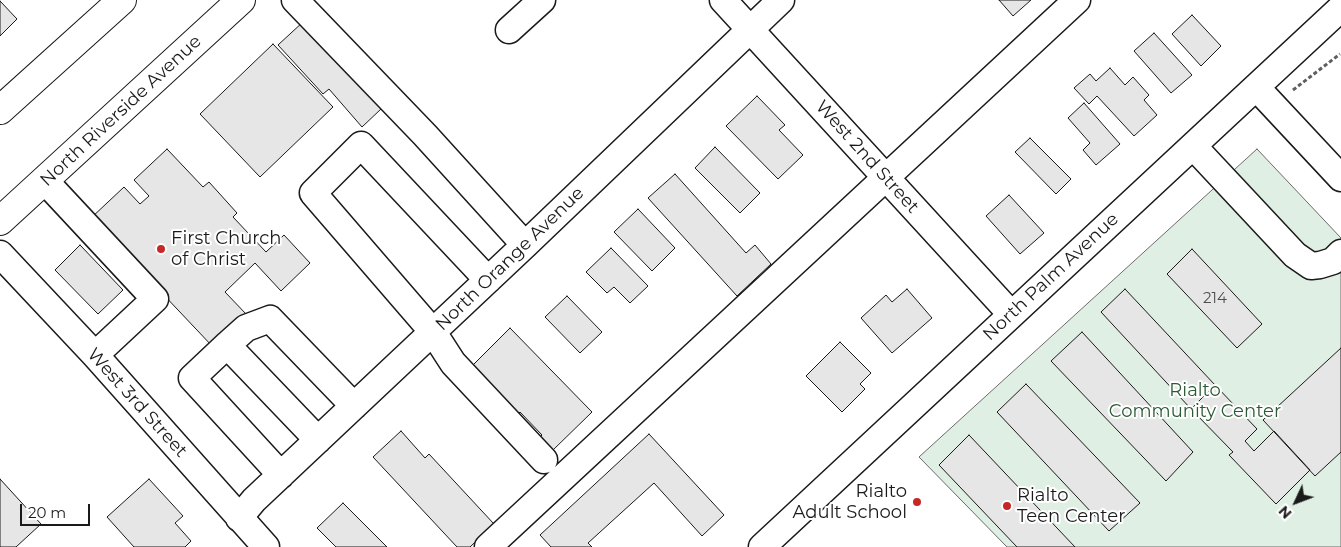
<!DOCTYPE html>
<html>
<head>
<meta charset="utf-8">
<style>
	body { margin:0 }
	#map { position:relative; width:1341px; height:547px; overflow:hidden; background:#fff; font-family:Montserrat,sans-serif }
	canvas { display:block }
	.north { position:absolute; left:1271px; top:477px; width:50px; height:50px; -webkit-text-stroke:4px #fff; paint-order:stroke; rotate:227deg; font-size:14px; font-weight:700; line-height:20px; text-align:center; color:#1a1a1a }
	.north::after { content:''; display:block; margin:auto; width:18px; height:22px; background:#1a1a1a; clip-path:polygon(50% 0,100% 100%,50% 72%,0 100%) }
	.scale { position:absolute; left:20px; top:504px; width:70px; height:22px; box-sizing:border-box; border:2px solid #1a1a1a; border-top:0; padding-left:6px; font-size:15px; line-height:18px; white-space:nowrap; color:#1a1a1a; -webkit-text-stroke:4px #fff; paint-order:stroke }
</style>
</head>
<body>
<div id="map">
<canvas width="1341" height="547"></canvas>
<div class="north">N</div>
<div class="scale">20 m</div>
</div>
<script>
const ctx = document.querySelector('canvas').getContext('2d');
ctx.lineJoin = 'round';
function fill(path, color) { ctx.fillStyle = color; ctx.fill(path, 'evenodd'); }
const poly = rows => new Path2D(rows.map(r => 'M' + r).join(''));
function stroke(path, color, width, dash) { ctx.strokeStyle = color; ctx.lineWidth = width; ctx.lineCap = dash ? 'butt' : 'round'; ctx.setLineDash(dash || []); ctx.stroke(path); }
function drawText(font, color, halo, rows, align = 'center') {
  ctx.font = font + ' Montserrat,sans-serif'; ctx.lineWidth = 4; ctx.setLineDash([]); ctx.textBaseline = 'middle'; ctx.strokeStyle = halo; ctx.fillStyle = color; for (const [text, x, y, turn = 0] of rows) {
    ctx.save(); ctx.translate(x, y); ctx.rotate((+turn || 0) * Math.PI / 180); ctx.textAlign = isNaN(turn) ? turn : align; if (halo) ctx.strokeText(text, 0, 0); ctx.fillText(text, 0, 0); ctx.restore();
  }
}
const green = poly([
	[1257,149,1341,238,1341,547,1007,547,919,457,1257,149]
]);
fill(green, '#e0efe3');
stroke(green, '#6a6a6a', 1);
const building = poly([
	[999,0,1031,0,1013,16,999,0],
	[0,1,17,19,0,36,0,1],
	[1192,15,1221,46,1201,66,1172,34,1192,15],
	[303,22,381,109,362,127,329,89,323,94,278,45,303,22],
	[1154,33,1192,75,1171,93,1134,51,1154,33],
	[273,44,333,107,260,177,200,114,273,44],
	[1110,68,1125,85,1133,77,1149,95,1144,100,1157,115,1134,136,1097,96,1089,104,1074,88,1090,74,1096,81,1110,68],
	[757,96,785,125,779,130,803,155,778,179,726,126,757,96],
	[1084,103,1120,144,1096,165,1083,150,1090,143,1068,118,1084,103],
	[1030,138,1071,179,1056,194,1015,152,1030,138],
	[715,147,760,193,740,213,695,168,715,147],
	[167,149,203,187,209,182,237,213,233,217,266,252,284,235,310,263,281,291,255,263,225,292,247,315,213,347,91,218,124,187,140,204,149,196,134,180,167,149],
	[675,174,746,253,755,245,771,264,737,296,648,198,675,174],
	[1009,195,1044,233,1020,254,986,216,1009,195],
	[638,209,675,248,652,271,614,232,638,209],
	[80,245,123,290,98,314,55,270,80,245],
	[611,248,648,286,630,303,614,287,607,293,586,272,611,248],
	[1192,249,1262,324,1237,348,1167,274,1192,249],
	[907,289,932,318,892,353,861,318,886,295,892,302,907,289],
	[1125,289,1215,385,1191,409,1101,312,1125,289],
	[567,296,602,332,580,353,545,317,567,296],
	[510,328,592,412,552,451,539,438,542,435,520,412,518,414,472,366,510,328],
	[1082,332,1193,452,1166,481,1051,361,1082,332],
	[840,342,871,373,860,384,865,389,842,412,806,376,840,342],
	[1341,348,1341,452,1315,476,1263,420,1341,348],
	[1026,384,1140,503,1109,531,997,412,1026,384],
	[1215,385,1257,429,1245,441,1254,451,1274,431,1310,470,1276,504,1229,455,1233,452,1191,409,1215,385],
	[401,431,425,458,429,454,494,524,470,547,457,547,373,457,401,431],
	[649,434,724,515,702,536,654,483,588,543,592,547,551,547,540,535,649,434],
	[969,435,1075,547,1017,547,939,465,969,435],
	[0,479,41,524,16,547,0,547,0,479],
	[149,479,183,516,175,523,191,541,185,547,134,547,107,517,149,479],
	[343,503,387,547,336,547,317,528,343,503]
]);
fill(building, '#e6e6e6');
stroke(building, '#1a1a1a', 1);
const minor = poly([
	[295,0,425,135,525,245],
	[723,0,1011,314],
	[509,30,542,0],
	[1256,87,1341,178],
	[1193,146,1295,255,1311,266,1320,265,1333,261,1341,253],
	[45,181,155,299,95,355],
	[0,254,95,355,266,547],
	[488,280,361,145,313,193,433,332,453,363,544,460],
	[227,345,318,440],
	[281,475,192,378,227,345,246,328,270,319,354,406],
	[239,518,254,500,525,245,781,0],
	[488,547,1077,0],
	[762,547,1341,8]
]);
const major = poly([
	[0,110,122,0],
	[0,221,241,0]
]);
stroke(minor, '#1a1a1a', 29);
stroke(major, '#1a1a1a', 30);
stroke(poly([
	[1293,90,1340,54]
]), '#5f5f5f', 3, [4, 2.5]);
stroke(minor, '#fff', 26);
stroke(major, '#fff', 28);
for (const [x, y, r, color] of [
	[161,249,5,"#c62828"],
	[917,502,5,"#c62828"],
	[1007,506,5,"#c62828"]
]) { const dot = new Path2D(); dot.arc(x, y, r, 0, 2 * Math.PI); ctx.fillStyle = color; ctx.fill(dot); stroke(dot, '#fff', 2); }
drawText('15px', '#4d4d4d', null, [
	["214",1215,299]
]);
drawText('18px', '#1a1a1a', '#fff', [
	["North Riverside Avenue",121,111,-43],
	["West 2nd Street",867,157,48],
	["North Orange Avenue",510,259,-44],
	["North Palm Avenue",1051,277,-43],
	["West 3rd Street",137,403,48]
]);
drawText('18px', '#1a1a1a', '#fff', [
	["First Church",171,239],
	["of Christ",171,260],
	["Rialto",907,492,"right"],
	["Adult School",907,513,"right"],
	["Rialto",1017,496],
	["Teen Center",1017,517]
], 'left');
drawText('18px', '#2b5a34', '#fff', [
	["Rialto",1195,391],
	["Community Center",1195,412]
]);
</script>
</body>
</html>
